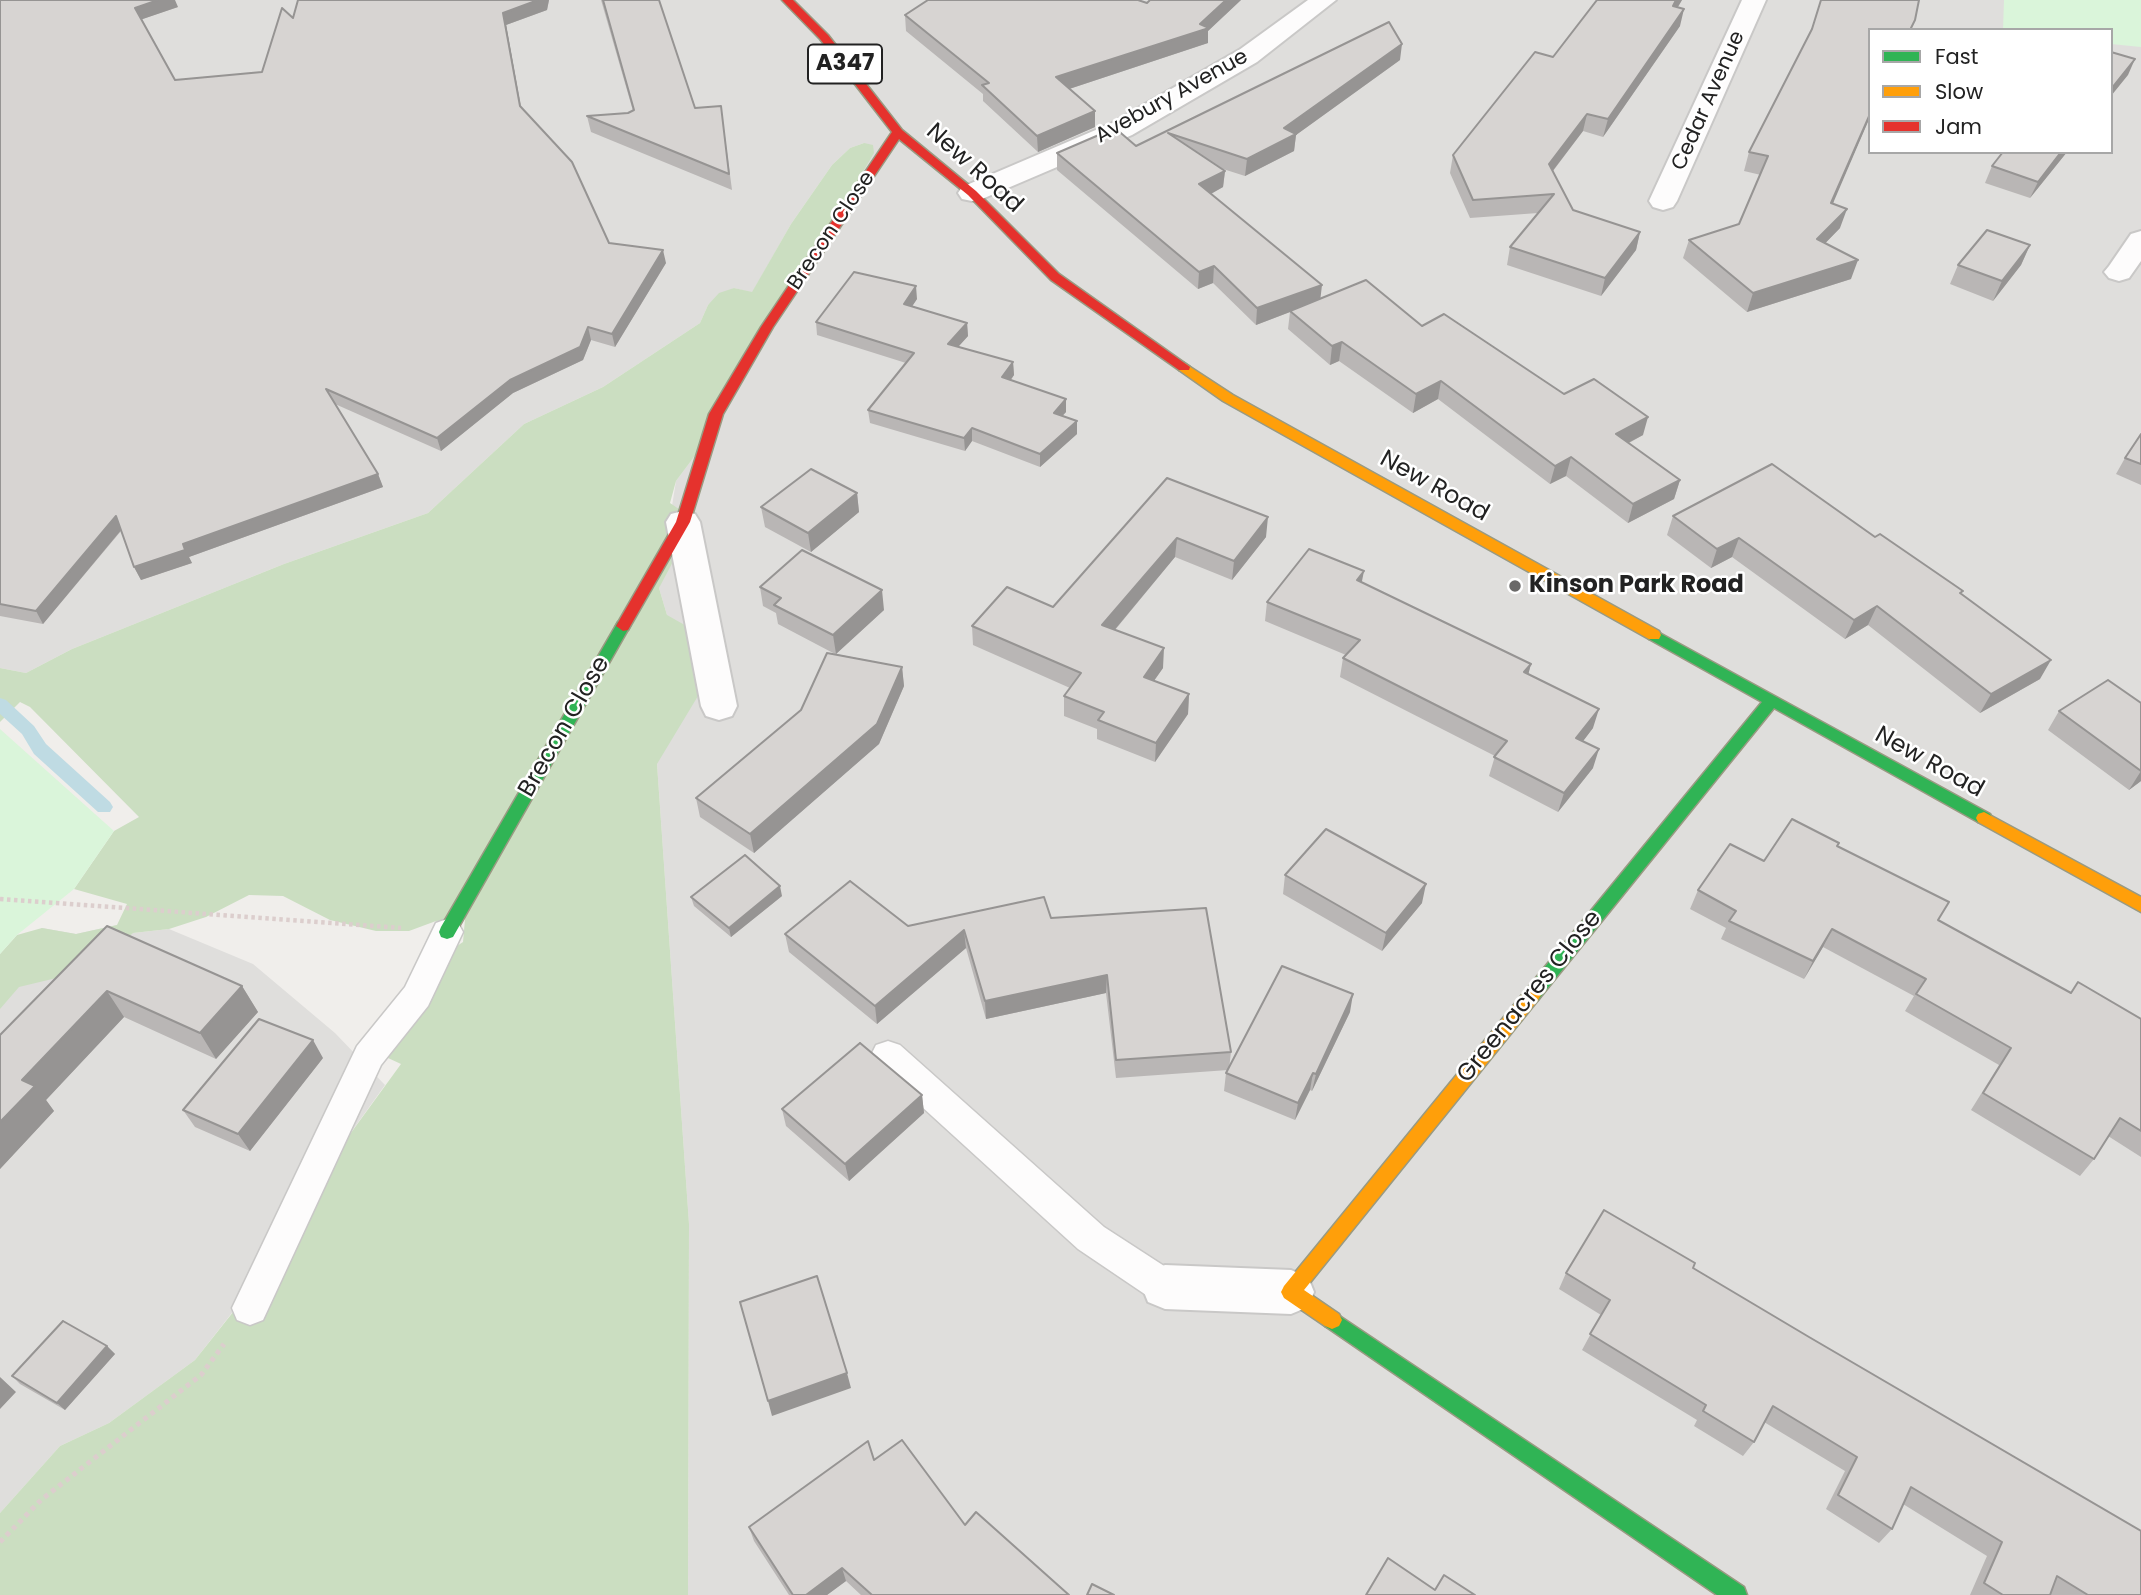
<!DOCTYPE html>
<html>
<head>
<meta charset="utf-8">
<style>
	body { margin:0 }
	#map { position:relative; width:2141px; height:1595px; overflow:hidden; background:#f0eeeb; font-family:Poppins,sans-serif }
	canvas { display:block }
	.legend { position:absolute; left:1868px; top:28px; width:245px; height:126px; box-sizing:border-box; background:#fff; border:2px solid #a7a7a7; margin:0; padding:9px 12px; list-style:none; font-size:21px; color:#222 }
	.legend li { display:flex; align-items:center; gap:14px; height:35px }
	.legend b { width:35px; border:2px solid #a7a7a7 }
</style>
</head>
<body>
<div id="map">
<canvas width="2141" height="1595"></canvas>
<ul class="legend">
<li><b style="height:9px;background:#30b455"></b>Fast</li>
<li><b style="height:9px;background:#ff9f0a"></b>Slow</li>
<li><b style="height:9px;background:#e5322d"></b>Jam</li>
</ul>
</div>
<script>
const ctx = document.querySelector('canvas').getContext('2d');
ctx.lineJoin = 'round';
function fill(path, color) { ctx.fillStyle = color; ctx.fill(path, 'evenodd'); }
const poly = rows => new Path2D(rows.map(r => 'M' + r).join(''));
function stroke(path, color, width, dash) { ctx.strokeStyle = color; ctx.lineWidth = width; ctx.lineCap = dash ? 'butt' : 'round'; ctx.setLineDash(dash || []); ctx.stroke(path); }
function drawText(font, color, halo, rows, align = 'center') {
  ctx.font = font + ' Poppins,sans-serif'; ctx.lineWidth = 5; ctx.setLineDash([]); ctx.textBaseline = 'middle'; ctx.strokeStyle = halo; ctx.fillStyle = color; for (const [text, x, y, turn = 0] of rows) {
    ctx.save(); ctx.translate(x, y); ctx.rotate((+turn || 0) * Math.PI / 180); ctx.textAlign = isNaN(turn) ? turn : align; if (halo) ctx.strokeText(text, 0, 0); ctx.fillText(text, 0, 0); ctx.restore();
  }
}
fill(poly([
	[0,0,2141,0,2141,1595,688,1595,689,1224,657,764,667,615,659,588,676,481,697,453,864,143,850,148,832,165,791,224,752,293,734,288,708,305,700,323,603,387,524,424,428,513,284,564,72,649,26,673,0,668],
	[1870,30,2111,30,2111,152,1870,152],
	[117,925,133,933,169,929,253,964,335,1033,385,1085,329,1163,249,1291,195,1360,109,1423,60,1446,0,1513,0,954,42,928,76,934]
]), '#dfdedc');
fill(poly([
	[864,143,873,145,874,153,697,453,676,481,670,503,695,520,659,588,667,615,697,632,704,686,657,764,689,1224,688,1595,0,1595,0,1513,60,1446,109,1423,195,1360,249,1292,329,1163,401,1064,388,1058,385,1052,439,958,463,942,465,919,436,921,409,931,376,931,330,920,283,896,249,895,206,917,169,929,133,933,104,957,73,974,19,987,0,1009,0,954,17,935,42,928,76,934,117,925,127,904,74,889,114,831,139,817,30,707,20,702,0,722,0,668,26,673,72,649,284,564,428,513,524,424,603,387,700,323,708,305,719,293,734,288,752,292,791,224,832,165,850,148]
]), '#cbdec1');
fill(poly([
	[2004,0,2141,0,2141,47,2111,44,2111,30,2003,30],
	[0,729,114,831,74,889,17,935,0,954]
]), '#daf5da');
fill(poly([
	[0,698,6,700,34,726,46,744,110,802,113,807,110,812,98,812,34,754,22,734,0,714,0,698]
]), '#bfdbe3');
const lane = poly([
	[447,919,458,923,463,932,428,1006,381,1065,263,1320,250,1325,237,1320,232,1308,357,1046,405,987,436,923,447,919],
	[888,1041,900,1045,1104,1227,1178,1275,1183,1287,1178,1299,1165,1304,1152,1299,1078,1249,876,1065,871,1055,876,1045,888,1041]
]);
const street = poly([
	[1308,0,1336,0,1257,62,1132,135,982,199,972,201,962,199,958,193,962,187,1112,123,1239,50,1308,0],
	[1742,0,1766,0,1677,201,1673,207,1663,210,1653,207,1649,201,1742,0],
	[2141,231,2141,261,2129,278,2119,281,2109,278,2104,272,2109,266,2131,234,2141,231],
	[683,511,695,514,700,522,737,706,732,716,719,720,706,716,701,706,666,522,671,514,683,511],
	[1165,1265,1291,1270,1308,1277,1314,1292,1308,1307,1291,1314,1165,1309,1148,1302,1142,1287,1148,1272,1165,1265]
]);
const fast = poly([
	[623,621,630,626,453,937,447,939,441,937,439,932,441,927,618,622,623,621],
	[1654,630,1990,814,1992,818,1990,822,1984,824,1978,822,1774,708,1538,1000,1532,1002,1526,1000,1523,995,1526,990,1762,702,1649,639,1647,635,1649,631,1654,630],
	[1332,1311,1744,1587,1747,1595,1717,1595,1325,1326,1322,1320,1325,1314,1332,1311]
]);
const slow = poly([
	[1184,363,1233,395,1659,631,1661,635,1659,639,1649,639,1223,401,1179,370,1179,364,1184,363],
	[1984,812,2141,897,2141,912,1978,822,1976,818,1978,814,1984,812],
	[1532,988,1538,990,1541,995,1538,1000,1304,1290,1339,1314,1342,1320,1339,1326,1332,1329,1325,1326,1284,1298,1281,1292,1284,1286,1526,990,1532,988]
]);
const jam = poly([
	[782,0,793,0,828,35,902,130,976,191,1059,274,1190,367,1189,370,1179,370,1051,280,968,195,899,139,773,327,723,414,690,522,628,630,623,631,616,626,676,522,709,414,761,327,892,132,820,39,782,0]
]);
stroke(lane, '#c9c8c7', 3);
stroke(street, '#c9c8c7', 4);
stroke(fast, '#999a82', 3);
stroke(slow, '#999a82', 3);
stroke(jam, '#999a82', 3);
stroke(poly([
	[0,899,401,928]
]), '#dccecd', 4.5, [3.5, 3.5]);
stroke(poly([
	[0,1542,41,1500,201,1375,224,1344]
]), '#dccecd', 5, [4.5, 4.5]);
fill(lane, '#fdfcfc');
fill(street, '#fdfcfc');
fill(fast, '#30b455');
fill(slow, '#ff9f0a');
fill(jam, '#e5322d');
fill(poly([
	[0,0,178,7,142,19,175,80,262,72,293,18,298,0,549,0,547,10,506,25,521,107,609,243,666,263,615,347,591,340,583,360,513,393,441,451,335,404,378,474,383,487,189,557,192,563,141,580,134,567,121,531,43,624,0,616],
	[601,0,659,0,695,108,721,106,732,190,591,132,587,116,628,113,633,111],
	[1150,0,1241,0,1208,31,1208,43,1069,89,1095,127,1038,152,983,101,983,94,906,31,905,15,1147,3],
	[1597,0,1682,0,1678,7,1680,26,1603,137,1583,131,1553,171,1573,210,1640,232,1636,250,1601,296,1507,265,1510,247,1538,213,1470,218,1450,173,1453,155,1553,57],
	[1915,20,1911,30,1870,30,1833,204,1840,228,1825,243,1851,279,1747,312,1683,258,1689,240,1739,224,1761,175,1744,171,1749,152,1812,29],
	[1400,60,1296,135,1294,151,1245,176,1220,168,1225,171,1223,187,1211,194,1321,299,1422,326,1564,394,1643,435,1629,443,1680,480,1674,499,1628,523,1566,476,1550,484,1438,399,1413,413,1339,361,1330,365,1288,329,1290,312,1256,325,1213,283,1198,289,1057,170,1057,153,1136,146],
	[2003,152,2067,152,2030,198,1985,183,1992,166],
	[2030,245,2021,265,1993,301,1950,284,1958,265],
	[917,299,912,306,967,323,968,336,958,347,1013,362,1014,375,1011,380,1066,399,1066,412,1062,416,1077,434,1040,467,972,441,965,451,870,423,868,410,906,363,817,335,816,322],
	[2141,434,2141,485,2116,474,2125,458],
	[1167,478,1266,537,1232,580,1175,557,1115,630,1163,668,1154,681,1189,694,1188,714,1155,762,1097,739,1097,729,1064,716,1064,696,1070,688,973,645,972,626,1053,607],
	[857,493,859,512,811,552,765,527,761,507],
	[1673,516,1875,537,1962,594,2040,679,1980,713,1868,625,1845,639,1732,557,1711,568,1667,535],
	[1362,582,1531,664,1528,674,1593,728,1583,741,1593,768,1558,812,1489,776,1495,756,1340,677,1343,658,1346,655,1265,621,1267,602],
	[760,587,884,610,836,654,902,667,904,686,879,744,754,853,700,817,696,798,801,710,835,654,778,624,776,613,763,606],
	[2141,703,2141,781,2129,790,2048,730,2059,711],
	[1838,846,1938,920,2070,993,2141,1019,2141,1157,2108,1136,2094,1159,2080,1176,1971,1110,1999,1065,1905,1011,1914,996,1823,947,1804,979,1721,939,1726,928,1690,909,1698,890],
	[1285,875,1422,903,1382,951,1283,894],
	[782,896,731,937,694,906,691,897],
	[1051,918,1231,1052,1229,1069,1350,1012,1312,1091,1310,1090,1295,1120,1224,1091,1226,1073,1228,1070,1116,1078,1106,993,986,1019,966,948,877,1024,789,952,785,934],
	[107,926,242,986,258,1012,216,1059,124,1017,46,1100,54,1111,0,1169,0,1035],
	[323,1058,250,1151,195,1127,183,1110],
	[922,1095,924,1113,849,1181,786,1126,782,1109],
	[1693,1268,2141,1595,1970,1595,1987,1556,1903,1504,1892,1529,1879,1543,1826,1509,1845,1471,1764,1422,1754,1442,1743,1456,1694,1426,1697,1420,1582,1350,1601,1315,1559,1289,1566,1273],
	[107,1346,115,1354,65,1410,20,1384,12,1376],
	[874,1460,965,1525,1069,1595,861,1595,846,1581,827,1595,789,1595,754,1541,749,1527]
]), '#b9b6b5');
fill(poly([
	[158,0,175,0,178,7,140,20,135,8],
	[538,0,549,0,547,10,506,25,523,119,503,13],
	[1226,0,1241,0,1208,31,1208,43,1057,93,1056,77,1200,24],
	[1676,0,1682,0,1668,23,1673,6],
	[1684,9,1680,26,1603,137,1608,119],
	[1402,44,1400,60,1296,135,1294,151,1245,176,1247,159,1284,128],
	[2135,59,2128,75,2111,96,2111,89],
	[1095,111,1095,127,1038,152,1037,136],
	[1587,114,1583,131,1545,181,1549,164],
	[1870,114,1870,117,1825,222,1831,203],
	[2061,152,2067,152,2030,198,2038,182],
	[1225,171,1223,187,1198,201,1199,184],
	[1847,209,1840,228,1811,258,1817,239],
	[1640,232,1636,250,1601,296,1605,278],
	[2030,245,2021,265,1993,301,2002,281],
	[663,250,666,263,615,347,612,334],
	[1858,260,1851,279,1747,312,1753,293],
	[1214,266,1213,283,1198,289,1199,272],
	[1322,285,1320,302,1290,311,1290,312,1256,325,1257,308],
	[916,286,917,299,905,317,904,304],
	[967,323,968,336,949,357,948,344],
	[588,327,591,340,583,360,513,393,441,451,437,438,510,380],
	[1342,342,1339,361,1330,365,1332,346],
	[1013,362,1014,375,1003,390,1002,377],
	[1441,381,1438,399,1413,413,1416,394],
	[1066,399,1066,412,1054,425,1054,413],
	[1648,417,1643,435,1611,452,1616,434],
	[1077,421,1077,434,1040,467,1040,454],
	[972,428,972,441,965,451,964,438],
	[1571,457,1566,476,1550,484,1555,466],
	[378,474,383,487,189,557,192,563,141,580,134,567,183,544],
	[1680,480,1674,499,1628,523,1633,504],
	[857,493,859,512,811,552,808,533],
	[116,516,122,529,43,624,36,611],
	[1268,517,1266,537,1232,580,1234,561],
	[1177,538,1175,557,1102,645,1102,625],
	[1739,538,1732,557,1711,568,1717,549],
	[1364,571,1360,591,1357,580],
	[882,590,884,610,836,654,833,635],
	[1877,606,1868,625,1845,639,1854,620],
	[1164,648,1163,668,1143,696,1144,677],
	[2051,660,2040,679,1980,713,1991,694],
	[1531,664,1526,683,1524,672],
	[902,667,904,686,879,744,754,853,750,834],
	[1189,694,1188,714,1155,762,1156,743],
	[1599,709,1593,728,1571,757,1576,738],
	[1599,749,1593,768,1558,812,1564,793],
	[2141,771,2141,781,2129,790],
	[1426,884,1422,903,1382,951,1386,933],
	[780,886,782,896,731,937,729,928],
	[1832,929,1823,947,1804,979,1813,961],
	[964,930,966,948,877,1024,875,1006],
	[1107,975,1106,993,986,1019,985,1001],
	[242,986,258,1012,216,1059,200,1033],
	[107,991,124,1017,46,1100,54,1111,0,1169,0,1122,22,1080],
	[1353,994,1350,1012,1312,1091,1316,1074],
	[313,1040,323,1058,250,1151,238,1134],
	[1313,1073,1310,1090,1295,1120,1298,1103],
	[922,1095,924,1113,849,1181,845,1164],
	[107,1346,115,1354,65,1410,57,1403],
	[847,1373,851,1388,772,1416,768,1401],
	[0,1377,16,1392,0,1409],
	[842,1568,846,1581,827,1595,806,1595]
]), '#969493');
const building = poly([
	[0,0,158,0,135,8,175,80,262,72,282,8,293,18,298,0,538,0,503,13,520,106,572,162,609,243,663,250,612,334,588,327,580,347,510,380,437,438,326,389,378,474,183,544,185,550,134,567,116,516,36,611,0,604,0,0],
	[603,0,659,0,695,108,721,106,729,174,587,116,628,113,634,110,603,0],
	[928,0,1138,0,1147,3,1150,0,1226,0,1200,24,1209,28,1056,77,1095,111,1037,136,982,85,989,83,905,15,928,0],
	[1597,0,1676,0,1673,6,1684,9,1608,119,1587,114,1549,164,1573,210,1640,232,1605,278,1510,247,1554,194,1473,200,1453,155,1535,52,1553,57,1597,0],
	[1821,0,1919,0,1915,20,1910,30,1870,30,1870,114,1831,203,1847,209,1817,239,1858,260,1753,293,1689,240,1739,224,1768,156,1749,152,1812,29,1821,0],
	[1389,22,1402,44,1284,128,1296,134,1247,159,1168,133,1225,171,1199,184,1322,285,1257,308,1214,266,1199,272,1057,153,1115,128,1136,146,1389,22],
	[2111,52,2135,59,2111,89,2111,52],
	[2003,152,2061,152,2038,182,1992,166,2003,152],
	[1987,230,2030,245,2002,281,1958,265,1987,230],
	[854,272,916,286,904,304,967,323,948,344,1013,362,1002,377,1066,399,1054,413,1077,421,1040,454,972,428,964,438,868,410,914,353,816,322,854,272],
	[1366,280,1422,326,1444,314,1564,394,1594,379,1648,417,1616,434,1680,480,1633,504,1571,457,1555,466,1441,381,1416,394,1342,342,1332,346,1290,311,1366,280],
	[2141,434,2141,464,2125,458,2141,434],
	[1772,464,1875,537,1880,534,1963,591,1960,593,2051,660,1991,694,1877,606,1854,620,1739,538,1717,549,1673,516,1772,464],
	[811,469,857,493,808,533,761,507,811,469],
	[1167,478,1268,517,1234,561,1177,538,1102,625,1164,648,1144,677,1189,694,1156,743,1098,720,1104,712,1064,696,1081,673,972,626,1007,587,1053,607,1167,478],
	[1309,549,1364,571,1357,580,1531,664,1524,672,1599,709,1576,738,1599,749,1564,793,1494,757,1507,741,1343,658,1360,640,1267,602,1309,549],
	[802,550,882,590,833,635,774,605,781,598,760,587,802,550],
	[827,653,902,667,877,724,750,834,696,798,801,710,827,653],
	[2108,680,2141,703,2141,771,2059,711,2108,680],
	[1792,819,1839,843,1837,846,1949,902,1938,920,2071,993,2078,982,2141,1019,2141,1131,2120,1118,2094,1159,1983,1093,2011,1048,1916,994,1926,979,1832,929,1813,961,1729,921,1736,911,1698,890,1730,844,1764,861,1792,819],
	[1326,829,1426,884,1386,933,1285,875,1326,829],
	[745,855,780,886,729,928,691,897,745,855],
	[850,881,908,926,1044,897,1051,918,1206,908,1231,1052,1116,1060,1107,975,985,1001,964,930,875,1006,785,934,850,881],
	[107,926,242,986,200,1033,107,991,22,1080,35,1086,0,1122,0,1035,107,926],
	[1282,966,1353,994,1316,1074,1313,1073,1298,1103,1226,1073,1282,966],
	[259,1019,313,1040,238,1134,183,1110,259,1019],
	[860,1043,922,1095,845,1164,782,1109,860,1043],
	[1604,1210,1695,1263,1693,1268,1809,1337,2141,1531,2141,1595,2088,1595,2057,1576,2050,1595,2003,1595,1984,1583,2002,1542,1911,1487,1892,1529,1838,1495,1857,1457,1773,1406,1754,1442,1703,1411,1706,1405,1590,1334,1610,1300,1566,1273,1604,1210],
	[817,1276,847,1373,768,1401,740,1302,817,1276],
	[63,1321,107,1346,57,1403,12,1376,63,1321],
	[902,1440,965,1525,976,1512,1069,1595,872,1595,842,1568,806,1595,793,1595,749,1527,868,1441,874,1460,902,1440],
	[1388,1558,1435,1590,1444,1575,1475,1595,1366,1595,1388,1558],
	[1092,1584,1114,1595,1087,1595,1092,1584]
]);
fill(building, '#d7d4d2');
stroke(building, '#969493', 2);
for (const [x, y, r, color] of [
	[1515,586,7,"#6a6968"]
]) { const dot = new Path2D(); dot.arc(x, y, r, 0, 2 * Math.PI); ctx.fillStyle = color; ctx.fill(dot); stroke(dot, '#fff', 2.5); }
drawText('21px', '#222', '#fff', [
	["Avebury Avenue",1172,97,-29],
	["Cedar Avenue",1709,101,-66],
	["Brecon Close",832,231,-56]
]);
for (const [x, y, w] of [
	[845,64,74]
]) { const box = new Path2D(); box.roundRect(x - w / 2, y - 19.5, w, 39, 5); ctx.fillStyle = '#fff'; ctx.fill(box); stroke(box, '#222', 2); }
drawText('bold 23px', '#222', null, [
	["A347",845,64]
]);
drawText('24px', '#222', '#fff', [
	["New Road",974,169,42],
	["New Road",1434,487,29],
	["Brecon Close",565,727,-60],
	["New Road",1929,763,29],
	["Greenacres Close",1530,997,-51]
]);
drawText('bold 24px', '#222', '#fff', [
	["Kinson Park Road",1529,586]
], 'left');
</script>
</body>
</html>
